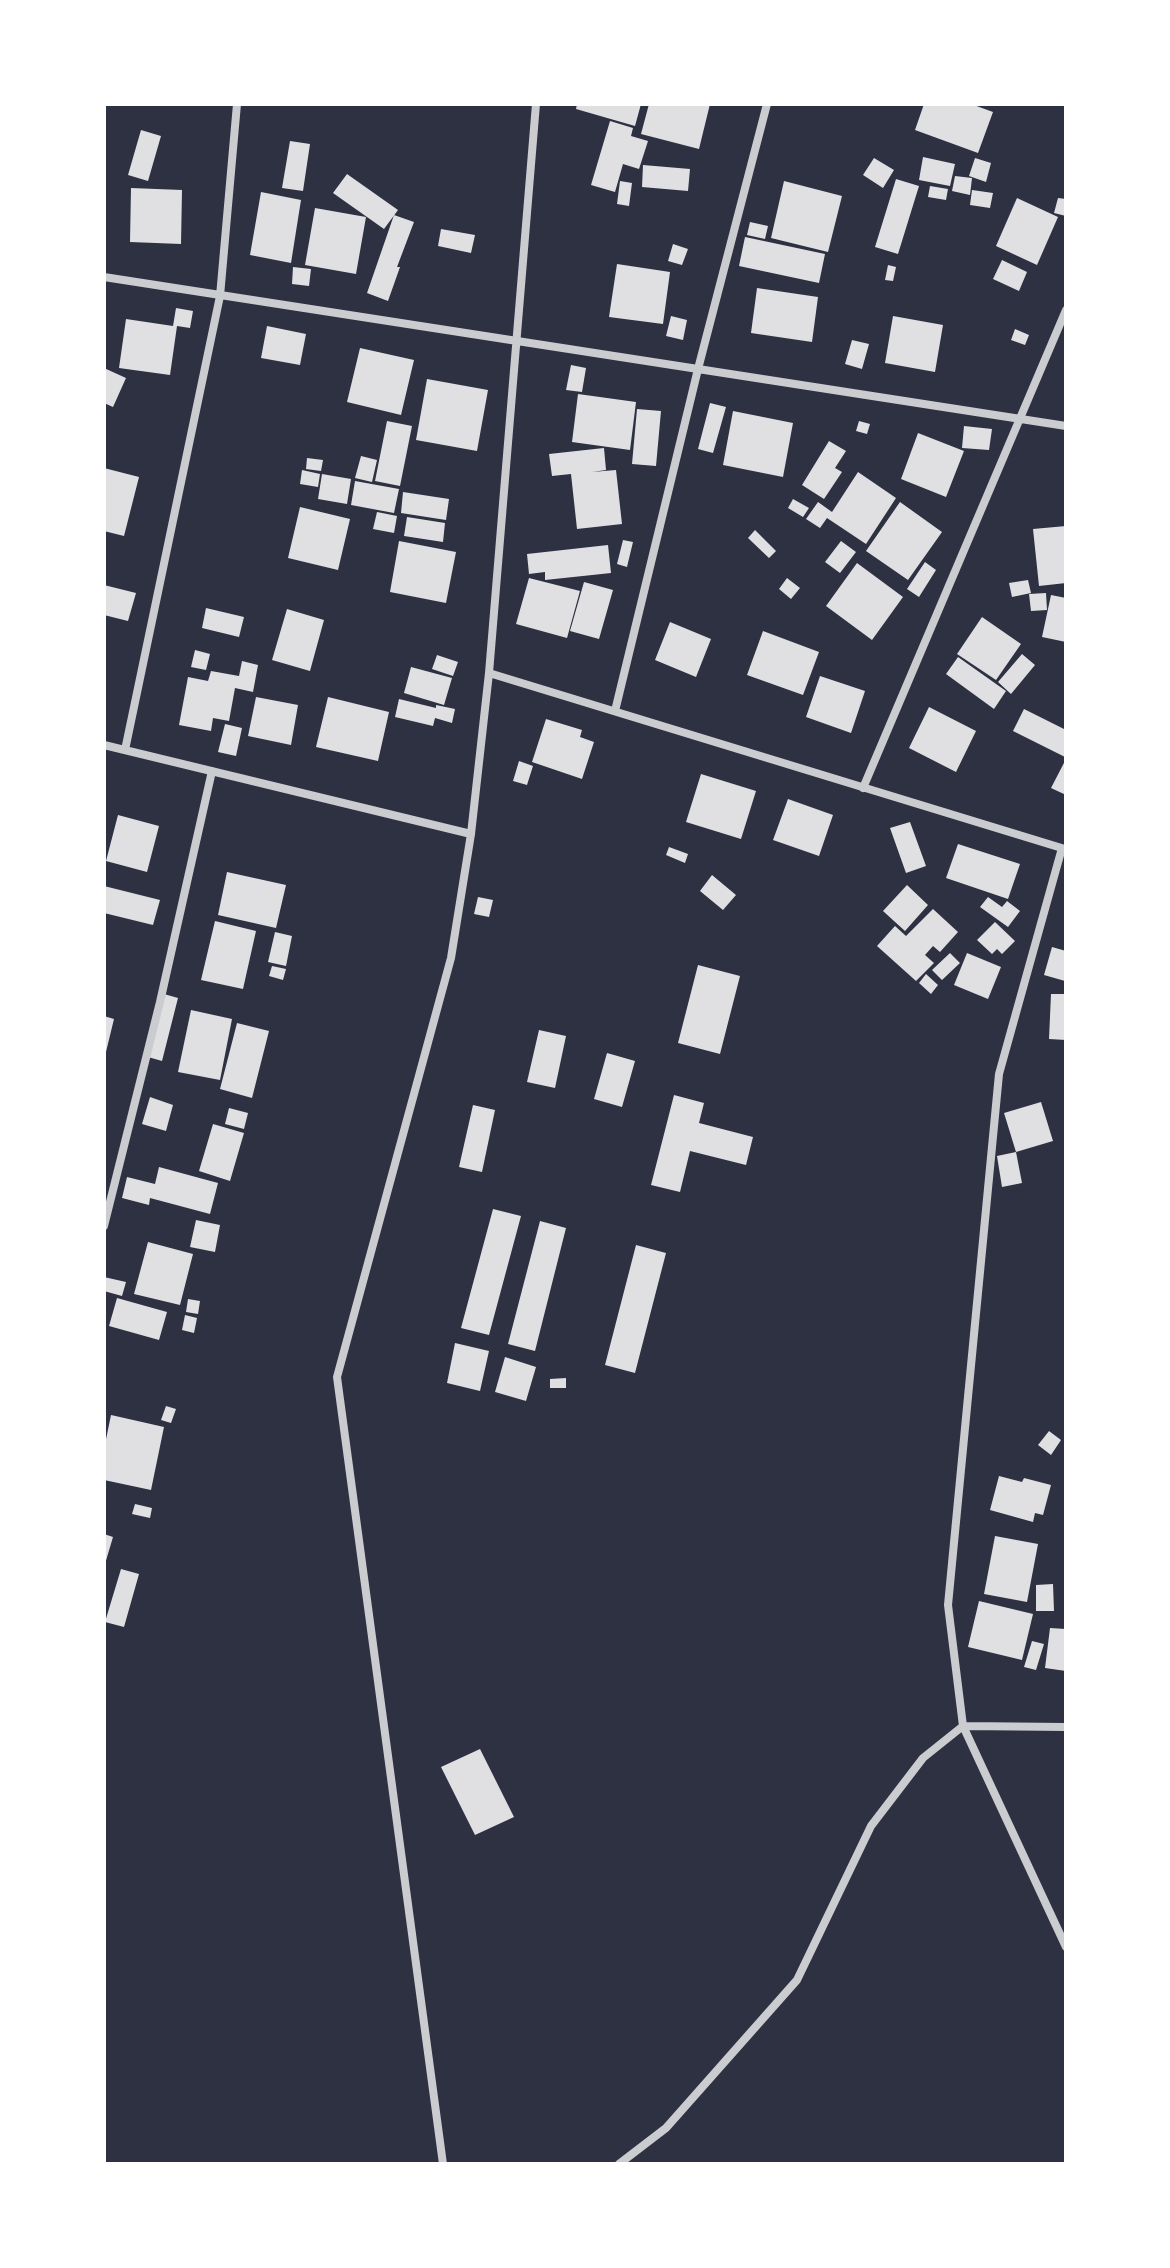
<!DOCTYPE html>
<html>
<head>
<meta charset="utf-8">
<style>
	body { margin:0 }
	#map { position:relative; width:1170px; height:2268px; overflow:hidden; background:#2d3142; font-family:Rubik,sans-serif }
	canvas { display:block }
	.frame { position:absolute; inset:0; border:106px solid #fff; pointer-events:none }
</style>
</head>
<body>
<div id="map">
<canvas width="1170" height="2268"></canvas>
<div class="frame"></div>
</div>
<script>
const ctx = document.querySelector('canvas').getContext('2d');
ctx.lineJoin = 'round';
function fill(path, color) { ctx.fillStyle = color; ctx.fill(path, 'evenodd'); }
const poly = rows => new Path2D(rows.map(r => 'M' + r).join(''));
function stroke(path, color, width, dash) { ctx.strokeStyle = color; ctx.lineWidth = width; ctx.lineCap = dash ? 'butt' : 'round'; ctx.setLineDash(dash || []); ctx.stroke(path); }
fill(poly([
	[577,104,641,104,635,126,576,109],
	[649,104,710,104,699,149,641,134],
	[924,104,971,104,993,112,978,153,915,130],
	[610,121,633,128,631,136,648,141,639,169,623,164,615,192,591,185],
	[141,130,161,136,148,181,128,175],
	[290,141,310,144,303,191,282,188],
	[923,157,955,164,950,186,919,180],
	[874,158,894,170,883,188,863,175],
	[975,158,991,163,986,182,969,176],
	[643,165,690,169,688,191,642,187],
	[347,174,398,210,384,229,333,193],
	[955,176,972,178,970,195,952,191],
	[896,179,919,186,898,254,875,247],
	[620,181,632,183,629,206,617,204],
	[784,181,842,196,828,252,771,238],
	[930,186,948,189,946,200,928,197],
	[131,188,182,190,181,244,130,242],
	[972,190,993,193,990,208,970,205],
	[261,192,301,200,291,263,250,255],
	[1017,198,1058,217,1037,265,996,246],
	[1058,198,1066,199,1066,216,1054,213],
	[315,208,366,217,356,274,305,265],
	[394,215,414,222,397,267,400,267,388,301,367,293],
	[750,222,768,226,765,239,747,235],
	[441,229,475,235,471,253,438,246],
	[745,237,825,254,819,283,739,266],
	[673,244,688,249,682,265,668,261],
	[1002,260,1027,272,1019,291,993,279],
	[617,264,670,272,663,324,609,317],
	[888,265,896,267,893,281,885,280],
	[293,267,311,269,309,286,292,284],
	[757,288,818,297,812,342,751,333],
	[176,308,193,311,190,328,177,326,170,375,119,368,126,319,173,326],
	[671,316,687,320,683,340,666,336],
	[893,316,943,325,935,372,885,363],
	[267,326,306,334,300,365,261,358],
	[1015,329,1029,335,1025,345,1011,340],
	[852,340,869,344,862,369,845,364],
	[360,348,414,360,401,415,347,402],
	[571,365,586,368,582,392,566,390],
	[104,368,126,378,113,407,104,403],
	[427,379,488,390,477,451,416,440],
	[578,394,636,402,630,450,572,442],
	[710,403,726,407,713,453,698,449],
	[637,409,661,411,656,466,632,464],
	[733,411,793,423,783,477,723,465],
	[387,421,412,426,400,486,375,481],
	[859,421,870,424,867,434,856,431],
	[964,426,992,429,989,450,962,448],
	[918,433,964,451,946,497,901,479],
	[829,441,846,451,835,468,842,472,824,499,802,485],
	[604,448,606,470,592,472,616,470,622,524,577,529,571,474,552,476,549,454],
	[361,456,377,460,372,482,355,478],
	[307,458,323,460,321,471,306,469],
	[104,468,139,477,124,536,104,531],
	[302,470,320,474,318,487,300,484],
	[858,472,896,498,866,544,827,518,820,528,806,519,818,502,832,512],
	[322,474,351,479,347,504,318,499],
	[355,481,399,489,394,513,351,505],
	[403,492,449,499,446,520,401,513],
	[793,499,809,508,803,517,788,508],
	[900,502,942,532,908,580,866,551],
	[300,507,350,519,338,570,288,558],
	[377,512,397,516,394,533,373,529],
	[407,517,445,523,443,542,404,536],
	[1066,526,1066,583,1039,586,1033,529],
	[755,530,776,551,769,558,748,538],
	[623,540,633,542,627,567,617,564],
	[399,541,456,552,446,603,390,592],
	[841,541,856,552,840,573,825,562],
	[608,545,611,573,545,580,545,572,529,574,527,554],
	[925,562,936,570,919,597,907,589],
	[857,563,903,597,872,640,826,606],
	[529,578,580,591,567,638,516,624],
	[787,578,800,588,791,599,779,589],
	[1028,580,1031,593,1012,597,1009,583],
	[584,582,613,590,599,639,570,631],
	[104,585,136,593,128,621,104,615],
	[1046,593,1047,610,1031,611,1029,594],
	[1051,595,1066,598,1066,642,1042,637],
	[206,608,244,617,239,637,202,628],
	[287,609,324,620,310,671,272,660],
	[982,617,1021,644,996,680,957,654],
	[670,622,711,639,696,677,655,660],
	[763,631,819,652,803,695,747,675],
	[195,650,210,654,206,670,191,667],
	[1022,654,1035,665,1011,694,998,682],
	[437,655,458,662,453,676,432,669],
	[958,657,1006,691,994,709,946,674],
	[242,661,258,665,253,692,235,688,229,721,213,718,211,731,179,725,188,677,208,681,211,671,239,676],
	[411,667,452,678,444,705,404,693],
	[820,676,865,691,851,733,806,717],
	[256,697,298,705,291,745,248,736],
	[328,697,389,712,378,761,316,747],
	[399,699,436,708,436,705,455,709,452,723,435,718,433,726,395,717],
	[929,707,976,731,956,772,909,748],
	[1024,709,1066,730,1065,757,1013,731],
	[546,719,582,730,580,737,594,742,582,779,532,762],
	[225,724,242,728,236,756,218,752],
	[1066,759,1066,795,1051,788],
	[519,761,533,766,527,785,513,781],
	[701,774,756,791,741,839,686,822],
	[788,799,833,815,819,856,773,840],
	[118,815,159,826,147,872,106,861],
	[910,822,926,866,906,873,890,828],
	[958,844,1020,864,1008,899,946,878],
	[669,847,688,854,685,863,666,855],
	[227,872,286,885,276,928,218,915],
	[712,875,736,895,723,910,700,891],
	[907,885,928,905,905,931,883,911],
	[104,886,160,900,153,925,104,913],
	[478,897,493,900,489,917,474,914],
	[988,897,1002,907,1007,901,1020,911,1008,927,980,907],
	[933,909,958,932,940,952,933,946,925,955,934,963,916,981,877,946,895,926,906,936],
	[215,921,256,931,243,989,201,980],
	[995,922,1015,941,1002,954,997,949,992,954,977,940],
	[275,932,292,936,286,966,268,962],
	[1052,947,1066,951,1065,981,1044,975],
	[950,953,960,963,942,980,932,970],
	[967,953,1001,967,988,999,954,985],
	[698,965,740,976,720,1054,678,1043],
	[272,966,286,969,283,980,269,976],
	[926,974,938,985,931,994,919,983],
	[164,994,178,998,162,1061,148,1057],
	[1051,994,1066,994,1066,1040,1049,1039],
	[191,1010,232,1019,220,1080,178,1072],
	[104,1016,114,1019,105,1056,104,1055],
	[237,1023,269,1031,252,1098,220,1089],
	[539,1030,566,1036,555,1088,527,1082],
	[607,1053,635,1061,622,1107,594,1099],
	[674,1095,704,1103,699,1123,753,1137,746,1165,690,1151,680,1192,651,1185],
	[150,1097,173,1105,166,1131,142,1124],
	[1041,1102,1053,1141,1016,1152,1004,1113],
	[473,1105,495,1110,482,1172,459,1167],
	[229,1108,248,1113,244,1129,225,1124],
	[213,1124,244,1133,230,1181,199,1171],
	[1016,1152,1022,1183,1002,1187,997,1156],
	[159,1167,218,1183,210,1214,150,1198,149,1205,122,1198,127,1177,155,1184],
	[493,1209,521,1216,489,1335,461,1328],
	[196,1220,220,1225,215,1252,190,1247],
	[540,1221,566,1228,535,1351,508,1344],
	[148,1242,193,1254,180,1305,134,1294],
	[636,1245,666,1253,635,1373,605,1365],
	[104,1277,126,1282,122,1296,104,1291],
	[117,1298,167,1312,159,1340,109,1326],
	[188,1299,200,1301,198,1314,186,1312],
	[185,1315,197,1318,194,1333,182,1330],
	[455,1343,489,1351,480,1391,447,1383],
	[505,1357,536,1367,526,1401,495,1392],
	[566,1378,566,1388,550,1388,550,1379],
	[166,1406,176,1409,171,1423,161,1420],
	[111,1415,164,1427,151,1490,104,1480,104,1449],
	[1049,1431,1061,1440,1051,1455,1038,1445],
	[999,1476,1022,1482,1024,1478,1051,1485,1043,1515,1035,1513,1033,1522,990,1510],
	[135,1504,152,1508,150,1518,132,1514],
	[104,1534,113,1537,105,1564,104,1564],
	[995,1536,1038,1544,1027,1602,984,1594],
	[121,1569,139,1574,124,1627,105,1622],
	[1053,1584,1054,1611,1036,1611,1036,1585],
	[979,1601,1033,1614,1022,1660,968,1647],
	[1050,1628,1066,1629,1066,1671,1045,1668],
	[1032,1641,1044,1644,1036,1670,1024,1667],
	[480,1749,514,1817,475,1835,441,1767]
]), '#e0e0e3');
stroke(poly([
	[104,277,1066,426],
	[489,673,1065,849],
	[615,711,698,369,767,104],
	[104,745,471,834],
	[125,750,220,296,237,104],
	[863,788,1066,310],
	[1062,848,999,1074,948,1605,963,1726,1066,1947],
	[104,1226,160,1002,212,771],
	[443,2164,337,1377,451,958,471,834,489,673,536,104],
	[619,2164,666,2128,797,1980,871,1826,923,1758,963,1726,1066,1727]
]), '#caccd0', 8);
</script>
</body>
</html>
